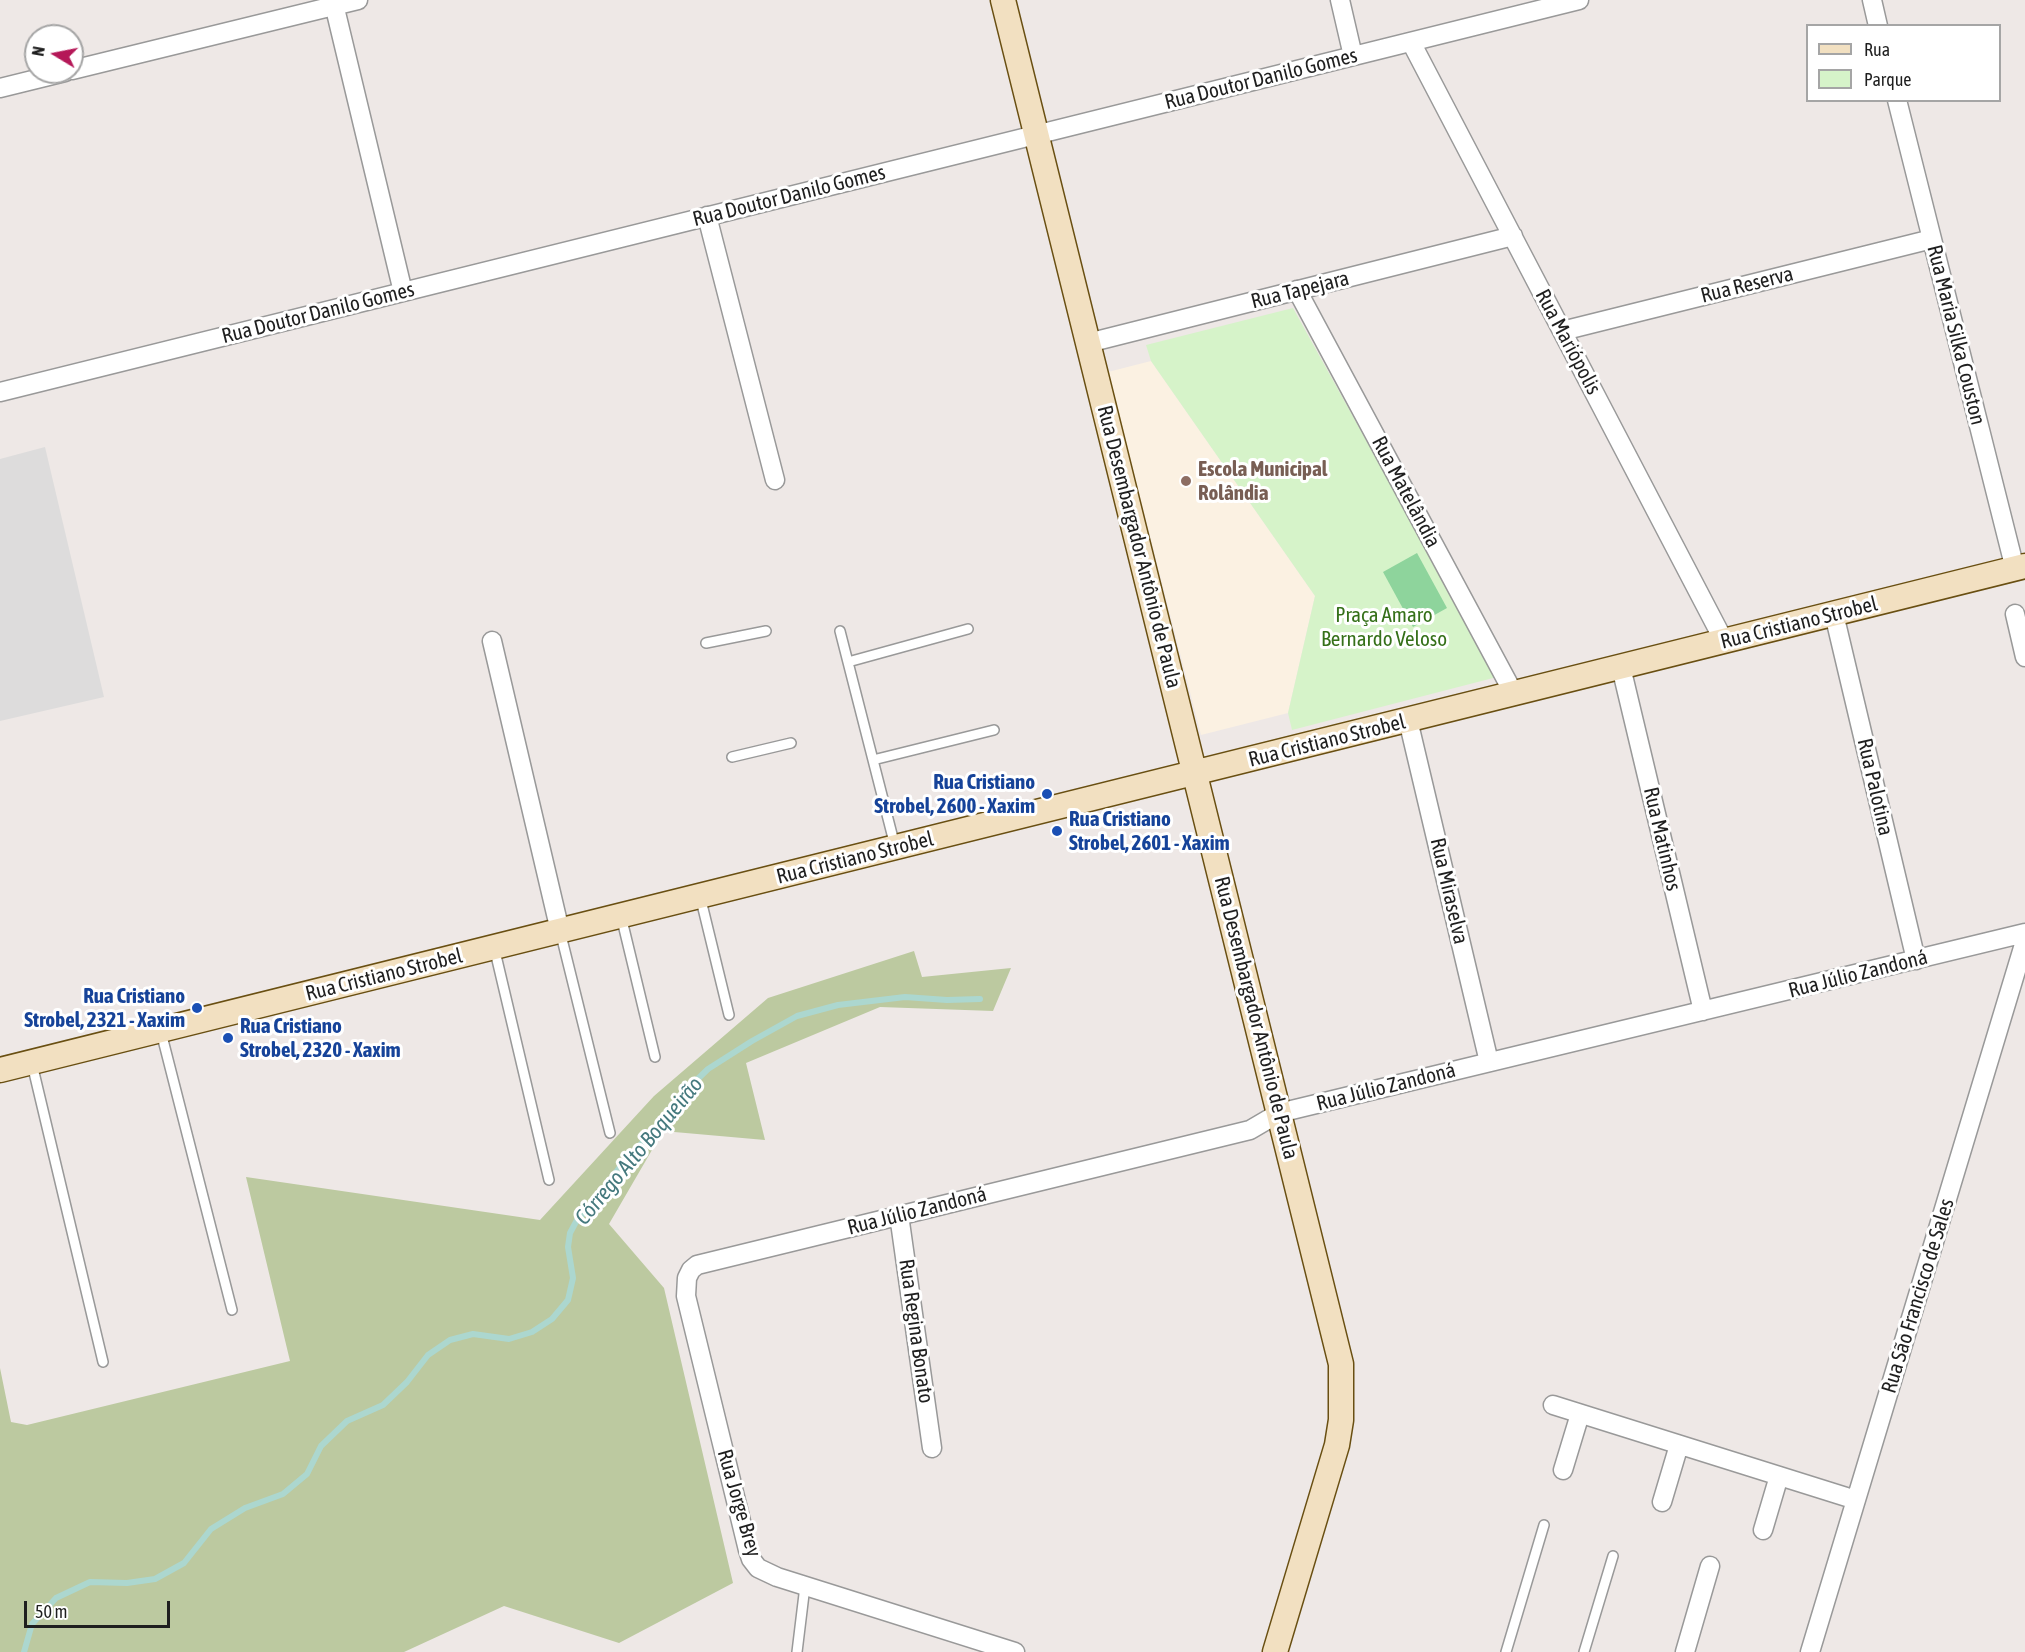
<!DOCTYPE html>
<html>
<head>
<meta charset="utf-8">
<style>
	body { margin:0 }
	#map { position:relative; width:2025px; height:1652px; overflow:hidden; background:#eee8e6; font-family:"Asap Condensed",sans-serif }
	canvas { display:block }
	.legend { position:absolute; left:1806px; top:24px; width:195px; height:78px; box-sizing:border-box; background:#fff; border:2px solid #a5a5a5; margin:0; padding:8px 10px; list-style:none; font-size:18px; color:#1f1f1f }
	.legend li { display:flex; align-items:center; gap:12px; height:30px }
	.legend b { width:30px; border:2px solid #a5a5a5 }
	.north { position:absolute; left:24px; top:24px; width:60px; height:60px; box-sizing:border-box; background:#fff; border:2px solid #a5a5a5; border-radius:50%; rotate:280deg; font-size:16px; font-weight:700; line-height:24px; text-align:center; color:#1f1f1f }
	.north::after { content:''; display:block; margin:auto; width:21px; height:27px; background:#b51858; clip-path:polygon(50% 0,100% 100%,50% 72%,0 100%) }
	.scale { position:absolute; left:24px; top:1601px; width:146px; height:27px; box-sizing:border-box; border:3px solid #1f1f1f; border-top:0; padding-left:8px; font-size:18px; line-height:21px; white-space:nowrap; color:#1f1f1f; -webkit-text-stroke:4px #fff; paint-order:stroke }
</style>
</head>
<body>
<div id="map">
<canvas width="2025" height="1652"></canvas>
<ul class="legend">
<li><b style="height:8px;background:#f2e0c1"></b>Rua</li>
<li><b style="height:16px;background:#d6f3c9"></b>Parque</li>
</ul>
<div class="north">N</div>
<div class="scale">50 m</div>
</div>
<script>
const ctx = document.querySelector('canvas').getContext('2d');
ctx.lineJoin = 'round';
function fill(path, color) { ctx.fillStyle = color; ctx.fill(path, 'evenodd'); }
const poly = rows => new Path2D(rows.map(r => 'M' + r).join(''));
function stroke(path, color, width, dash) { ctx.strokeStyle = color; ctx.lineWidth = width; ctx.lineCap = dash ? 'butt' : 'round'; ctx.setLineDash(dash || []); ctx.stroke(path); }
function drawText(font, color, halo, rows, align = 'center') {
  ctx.font = font + ' "Asap Condensed",sans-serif'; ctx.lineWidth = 6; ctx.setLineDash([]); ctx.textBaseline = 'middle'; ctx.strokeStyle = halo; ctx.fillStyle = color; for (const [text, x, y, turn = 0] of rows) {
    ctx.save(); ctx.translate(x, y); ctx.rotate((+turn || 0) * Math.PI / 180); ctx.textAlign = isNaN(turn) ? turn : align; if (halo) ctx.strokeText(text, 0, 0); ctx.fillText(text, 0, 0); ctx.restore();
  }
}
fill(poly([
	[45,447,104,697,0,721,0,459]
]), '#dddcdc');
fill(poly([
	[1151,361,1315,596,1288,713,1201,735,1108,372]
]), '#fbf1e2');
fill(poly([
	[914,951,922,977,1011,968,993,1011,880,1007,746,1063,765,1140,663,1131,609,1224,664,1288,733,1583,619,1643,504,1606,404,1652,0,1652,0,1368,11,1422,27,1425,290,1361,246,1177,540,1220,654,1096,768,998]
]), '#bcc9a0');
fill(poly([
	[1293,308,1497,677,1292,730,1288,713,1315,596,1151,361,1146,345]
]), '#d6f3c9');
fill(poly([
	[1417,553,1447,608,1413,627,1383,572]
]), '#8ed49c');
stroke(poly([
	[24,1652,32,1624,56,1598,90,1582,127,1583,155,1579,184,1563,211,1529,245,1508,283,1494,307,1474,321,1446,347,1421,383,1405,407,1382,428,1355,450,1340,473,1334,509,1339,532,1332,552,1319,568,1300,573,1278,568,1247,570,1233,577,1220,592,1205,625,1160,649,1136,678,1098,708,1069,752,1041,797,1016,838,1005,905,997,947,1000,980,999]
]), '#acd7cf', 6);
const service = poly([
	[840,631,895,846],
	[706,643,766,631],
	[848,662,968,629],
	[732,757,791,743],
	[873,760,994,730],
	[700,896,729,1015],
	[621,916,655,1057],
	[560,931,610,1133],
	[494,947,549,1180],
	[161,1032,232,1310],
	[32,1064,103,1362],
	[797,1652,805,1586],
	[1506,1652,1544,1525],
	[1584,1652,1613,1556]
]);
const minor = poly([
	[333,0,403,292],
	[1340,0,1353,56],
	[1872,0,1878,26],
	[1411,42,1724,641],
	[72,70,358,0],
	[0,88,65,72],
	[1897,100,2015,569],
	[707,216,775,480],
	[1297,290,1514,694],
	[1562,331,1932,239],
	[1088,343,1513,236],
	[0,392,1579,0],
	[1834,614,1916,960],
	[2015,614,2025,657],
	[492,641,560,931],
	[1621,667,1703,1011],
	[1408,720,1489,1062],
	[899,1215,932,1448],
	[1553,1405,1856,1500],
	[1563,1470,1580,1414],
	[1662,1502,1679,1445],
	[1763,1530,1779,1476],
	[1015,1652,777,1577,758,1568,751,1559,748,1550,686,1296,687,1278,691,1270,697,1265,1250,1130,1279,1113,2025,933],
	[1685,1652,1710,1566],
	[1810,1652,2025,941]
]);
const secondary = poly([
	[1003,0,1341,1364,1341,1420,1337,1445,1275,1652],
	[0,1070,2025,566]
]);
stroke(service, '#999', 12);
stroke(minor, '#999', 21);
stroke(secondary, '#694f12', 27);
stroke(service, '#fff', 9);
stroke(minor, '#fff', 18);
stroke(secondary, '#f2e0c1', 24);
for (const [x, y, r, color] of [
	[1186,481,6,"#8d6e63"],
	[1047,794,6,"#1a4fb4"],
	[1057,831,6,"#1a4fb4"],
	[197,1008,6,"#1a4fb4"],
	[228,1038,6,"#1a4fb4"]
]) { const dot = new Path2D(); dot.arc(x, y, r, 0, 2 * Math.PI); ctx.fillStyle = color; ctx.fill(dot); stroke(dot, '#fff', 2); }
drawText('21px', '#1f1f1f', '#fff', [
	["Rua Doutor Danilo Gomes",1261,79,-14],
	["Rua Doutor Danilo Gomes",789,196,-14],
	["Rua Reserva",1747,285,-14],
	["Rua Tapejara",1300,290,-14],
	["Rua Doutor Danilo Gomes",318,313,-14],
	["Rua Maria Silka Couston",1956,335,76],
	["Rua Mariópolis",1568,342,62],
	["Rua Matelândia",1406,492,62],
	["Rua Desembargador Antônio de Paula",1139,547,76],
	["Rua Cristiano Strobel",1799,623,-14],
	["Rua Cristiano Strobel",1327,741,-14],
	["Rua Palotina",1875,787,77],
	["Rua Matinhos",1662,839,77],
	["Rua Cristiano Strobel",855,858,-14],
	["Rua Miraselva",1449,891,77],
	["Rua Júlio Zandoná",1858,974,-14],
	["Rua Cristiano Strobel",384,975,-14],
	["Rua Desembargador Antônio de Paula",1256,1018,76],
	["Rua Júlio Zandoná",1386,1087,-14],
	["Rua Júlio Zandoná",917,1211,-14],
	["Rua São Francisco de Sales",1918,1296,-73],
	["Rua Regina Bonato",916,1331,82],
	["Rua Jorge Brey",739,1503,74]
]);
drawText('bold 21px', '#785e54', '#fff', [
	["Escola Municipal",1198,469],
	["Rolândia",1198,493]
], 'left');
drawText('21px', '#357019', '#fff', [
	["Praça Amaro",1384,615],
	["Bernardo Veloso",1384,639]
]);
drawText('bold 21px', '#164399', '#fff', [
	["Rua Cristiano",1035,782],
	["Strobel, 2600 - Xaxim",1035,806],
	["Rua Cristiano",1069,819,"left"],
	["Strobel, 2601 - Xaxim",1069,843,"left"],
	["Rua Cristiano",185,996],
	["Strobel, 2321 - Xaxim",185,1020],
	["Rua Cristiano",240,1026,"left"],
	["Strobel, 2320 - Xaxim",240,1050,"left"]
], 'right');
drawText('italic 22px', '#45797e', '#fff', [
	["Córrego Alto Boqueirão",639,1151,-50]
]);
</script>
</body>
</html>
